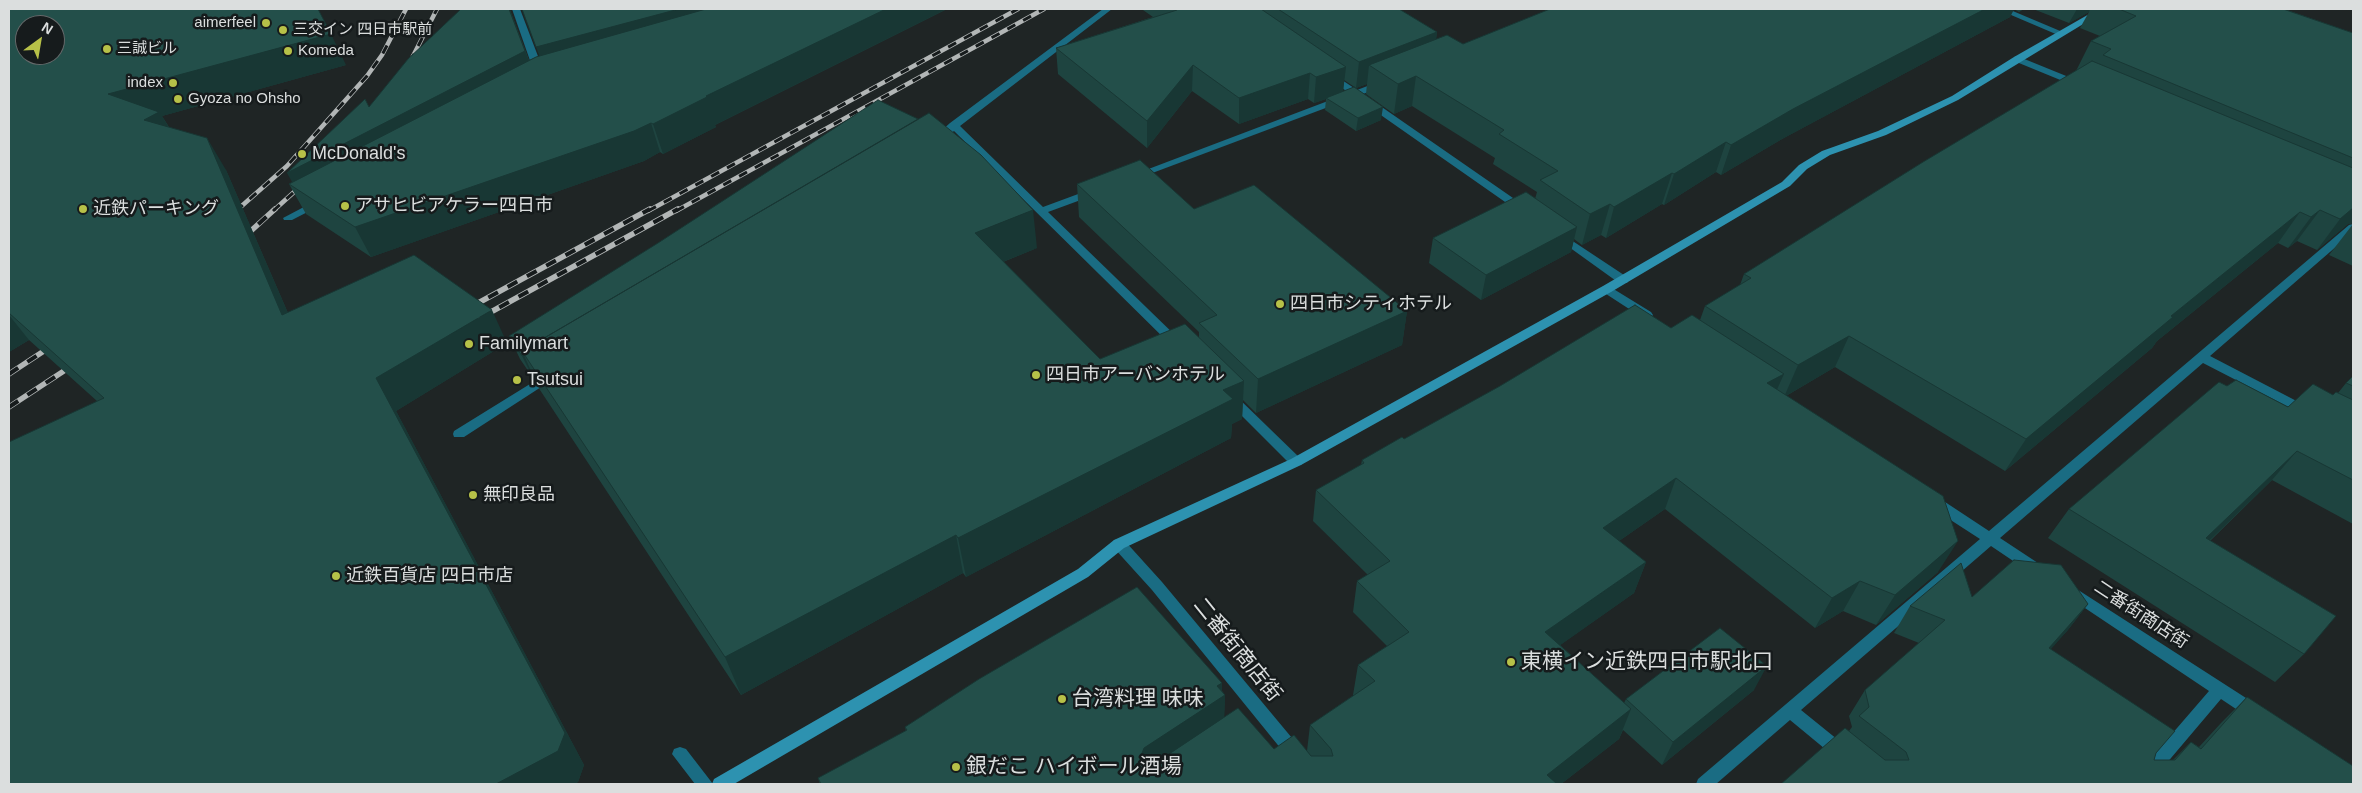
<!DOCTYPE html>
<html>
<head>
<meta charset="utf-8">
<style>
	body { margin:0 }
	#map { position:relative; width:2362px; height:793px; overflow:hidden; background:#1f2525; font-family:Helvetica,sans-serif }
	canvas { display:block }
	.frame { position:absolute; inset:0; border:10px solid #dbdede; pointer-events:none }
	.north { position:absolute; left:15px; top:15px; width:50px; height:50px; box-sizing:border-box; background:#161b1c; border:1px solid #65696a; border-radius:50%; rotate:32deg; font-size:14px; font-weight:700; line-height:20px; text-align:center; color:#dbdede }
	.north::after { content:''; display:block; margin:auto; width:18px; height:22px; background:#b7c148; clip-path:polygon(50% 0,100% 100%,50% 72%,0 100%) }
</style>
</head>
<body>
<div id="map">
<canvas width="2362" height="793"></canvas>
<div class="frame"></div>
<div class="north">N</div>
</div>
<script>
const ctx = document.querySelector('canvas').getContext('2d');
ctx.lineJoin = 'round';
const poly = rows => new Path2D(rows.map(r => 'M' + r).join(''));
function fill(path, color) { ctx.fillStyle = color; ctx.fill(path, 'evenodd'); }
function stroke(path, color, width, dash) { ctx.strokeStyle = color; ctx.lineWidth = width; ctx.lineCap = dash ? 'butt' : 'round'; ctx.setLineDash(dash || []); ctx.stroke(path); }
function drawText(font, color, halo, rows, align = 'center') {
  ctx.font = font + ' Helvetica,"Noto Sans JP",sans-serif'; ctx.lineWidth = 5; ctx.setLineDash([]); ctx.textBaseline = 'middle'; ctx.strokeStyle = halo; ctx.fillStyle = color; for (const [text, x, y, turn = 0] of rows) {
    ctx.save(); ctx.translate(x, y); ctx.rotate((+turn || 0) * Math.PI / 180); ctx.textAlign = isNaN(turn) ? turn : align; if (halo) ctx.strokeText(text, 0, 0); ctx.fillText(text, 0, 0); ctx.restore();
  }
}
fill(poly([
	[512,9,520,9,544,72,542,74,536,74,534,72,512,9],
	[1103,9,1112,9,960,126,1043,207,1089,190,1097,190,1097,194,1048,212,1180,340,1182,343,1176,347,1172,346,954,131,941,141,937,142,932,139,950,123,1103,9],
	[1997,9,2008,9,2065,33,2058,35,1997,9],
	[2017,56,2081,82,2083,84,2081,86,2075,86,2014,61,2014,57,2017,56],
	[1330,72,1357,90,1378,82,1384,82,1384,86,1363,94,1526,207,1526,211,1518,211,1355,97,1139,178,1131,178,1130,176,1349,93,1327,77,1325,75,1330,72],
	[319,199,323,200,323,204,292,220,284,220,283,218,319,199],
	[2353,224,2353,232,2210,356,2310,408,2312,411,2310,414,2302,414,2203,363,2000,538,2044,567,2046,571,2044,575,2039,577,2034,575,1991,546,1801,710,1848,748,1850,753,1848,758,1842,760,1836,758,1790,720,1716,784,1696,784,1698,779,1980,539,1929,506,1927,502,1929,498,1939,498,1989,531,2349,225,2353,224],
	[1559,232,1627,277,1629,280,1627,283,1619,283,1555,237,1554,235,1555,233,1559,232],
	[1607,285,1651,312,1653,315,1651,318,1643,318,1603,292,1601,289,1607,285],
	[551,371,555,372,557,375,555,378,464,437,454,437,453,434,454,431,551,371],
	[1231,394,1235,395,1301,459,1303,462,1301,465,1291,465,1227,401,1225,398,1227,395,1231,394],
	[1119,539,1124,540,1162,582,1302,750,1304,755,1302,760,1296,762,1290,760,1152,590,1114,548,1112,544,1114,540,1119,539],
	[2072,586,2260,707,2262,712,2260,717,2254,719,2248,717,2221,699,2149,784,2131,784,2133,779,2209,691,2067,596,2065,592,2067,588,2072,586],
	[680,747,686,749,713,784,695,784,672,754,674,749,680,747]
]), '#1a6c83');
fill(poly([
	[2098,9,2108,9,1958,100,1886,135,1830,155,1807,169,1790,186,1611,292,1301,465,1124,548,1088,577,734,784,712,784,714,779,1078,569,1114,540,1291,459,1603,286,1782,182,1799,165,1822,151,1878,131,1952,96,2014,57,2098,9]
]), '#2d92b0');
const railFar1 = poly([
	[410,62,437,9],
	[236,211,287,166,367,76,382,55,406,9],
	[273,211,303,184],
	[648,211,1018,9],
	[676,211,1044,9]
]);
const rail = poly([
	[230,216,238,209],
	[242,239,275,209],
	[469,308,650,209],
	[480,318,678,209],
	[9,374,53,345],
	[9,407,76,363]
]);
stroke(railFar1, '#b2b6b6', 4.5);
stroke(rail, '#b2b6b6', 5.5);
stroke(railFar1, '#161b1c', 3, [9]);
stroke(rail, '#161b1c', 4, [11]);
fill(poly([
	[9,9,346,65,162,116,169,127,226,170,288,313,507,343,396,411,584,765,578,782,574,784,9,784,97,401,29,340,9,352],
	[461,9,511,9,510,10,529,60,540,56,522,9,947,9,715,125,716,127,663,154,660,152,644,161,371,257,306,214,289,184,293,182,369,107],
	[1143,9,1399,9,1437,32,1436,39,1463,44,1550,9,2024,9,2019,12,2014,9,2010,17,1782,139,1721,175,1716,172,1664,205,1662,204,1606,238,1601,235,1582,245,1574,239,1571,252,1481,300,1429,263,1433,238,1535,199,1537,192,1493,164,1495,158,1412,106,1394,114,1366,94,1367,84,1356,88,1344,80,1343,91,1381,120,1356,131,1325,110,1326,99,1314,103,1308,99,1239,124,1192,91,1147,148,1058,74,1056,48,1153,17,1143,10],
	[2033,9,2284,9,2353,33,2353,223,2348,224,2317,250,2297,241,2288,248,2278,243,2157,341,2152,348,2005,471,1835,367,1786,396,1938,572,1876,625,1843,611,1815,628,1665,509,1619,541,1646,562,1634,593,1560,645,1624,703,1626,699,1754,690,1662,765,1623,730,1619,739,1561,784,820,784,818,778,906,731,905,727,1222,691,1225,695,1224,717,1274,749,1307,751,1310,725,1354,695,1353,695,1358,665,1387,646,1353,612,1357,581,1368,575,1313,521,1316,490,1361,465,1362,460,1404,439,1671,328,1700,320,1705,306,1740,285,1744,274,2076,71,2091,41,2100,36,2080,28,2089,12,2069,23],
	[1077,184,1194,209,1407,311,1402,345,1256,413,1243,400,1242,419,1232,424,1231,438,966,577,963,573,741,695,540,390,534,378,533,378,520,359,509,336,1037,248,1003,262,1100,359,1199,337,1199,332,1079,217],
	[2353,224,2353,266,2329,255],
	[2353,376,2353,524,2272,480,2210,541,2304,654,2275,682,2048,538,2069,509,2227,386,2288,407,2333,395,2338,393,2346,383],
	[1972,597,2088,604,2067,631,2050,649,2156,753,2154,760,2173,760,2191,742,2199,747,2221,723,2247,697,2353,766,1781,784,1849,731,1852,727,1849,716,1865,690,1919,643,1894,633,1910,606]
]), '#1e4440');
fill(poly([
	[509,9,511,9,510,10,536,80,296,189,287,173],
	[679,9,790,9,547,76,536,47],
	[886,9,947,9,715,125,716,127,663,154,653,124,706,96],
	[1985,9,2014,9,2010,17,1782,139,1721,175,1731,145,1793,109],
	[2077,9,2090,9,2089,12,2069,23],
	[1437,32,1434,58,1369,65,1367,84,1356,88,1359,62],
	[331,34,346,65,162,116,178,143,164,151,108,94],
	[1193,65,1192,91,1147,148,1147,121],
	[1346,67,1343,92,1326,98,1326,99,1314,103,1316,77],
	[1310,73,1308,99,1239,124,1239,98],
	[1416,76,1412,106,1394,114,1398,84],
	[1383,107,1381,120,1356,131,1358,118],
	[651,123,660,152,644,161,371,257,355,227],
	[207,138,226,170,303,348,282,315],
	[1726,142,1716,172,1664,205,1674,174],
	[1672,173,1662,204,1606,238,1614,207],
	[1610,204,1601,235,1582,245,1590,214],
	[2353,208,2353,223,2348,224,2317,250,2340,219],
	[1033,210,1037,248,980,271,975,233],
	[2320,210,2297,241,2288,248,2311,217],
	[2300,212,2278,243,2157,341,2152,348,2005,471,2026,439,2171,316],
	[1577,227,1571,252,1481,300,1486,275],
	[492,310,507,343,396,411,584,765,578,782,574,784,496,784,376,378],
	[1407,311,1402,345,1256,413,1258,379],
	[9,315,29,340,9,352],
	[1849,336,1835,367,1784,397,1798,365],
	[524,355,534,378,533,378,522,356],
	[1784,374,1770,405,1767,383],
	[1244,381,1242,419,1232,424,1231,438,966,577,958,538,1223,390],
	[2297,451,2272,480,2182,567,2206,538],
	[1676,478,1665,509,1593,559,1603,528],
	[956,535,963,573,741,695,725,657],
	[1958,541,1938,572,1876,625,1895,595],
	[1646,562,1634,593,1535,663,1545,632],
	[1860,581,1843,611,1815,628,1832,598],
	[2088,604,2067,631,2029,674,2049,648],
	[1767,666,1754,690,1662,765,1673,742],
	[1222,683,1222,697,1225,695,1224,724,1145,777,1141,756,1144,748,1217,686],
	[1631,709,1619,739,1561,784,1543,784,1547,775]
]), '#183734');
const building = poly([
	[9,9,318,9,331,34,108,94,159,112,144,120,207,138,282,315,414,255,492,310,376,378,565,733,558,751,496,784,9,784,9,442,104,398,9,313,9,9],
	[25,25,55,25,55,55,25,55,25,25],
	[461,9,509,9,525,51,287,173,365,99,369,107,408,59,461,9],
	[522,9,679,9,536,47,522,9],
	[706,9,886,9,706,96,707,97,653,124,651,123,634,131,355,227,289,184,536,57,706,9],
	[1176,9,1261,9,1346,67,1316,77,1310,73,1239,98,1193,65,1147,121,1056,48,1177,10,1176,9],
	[1278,9,1399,9,1437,32,1359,62,1278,9],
	[1550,9,1985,9,1793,109,1731,145,1726,142,1674,174,1672,173,1614,207,1610,204,1590,214,1540,180,1558,171,1499,134,1504,130,1416,76,1398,84,1369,65,1447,35,1463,44,1550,9],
	[2119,9,2283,9,2353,33,2353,158,2103,55,2111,49,2091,41,2136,16,2119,9],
	[2092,61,2353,168,2353,208,2340,219,2320,210,2311,217,2300,212,2171,316,2173,317,2026,439,1849,336,1798,365,1705,306,1751,278,1744,274,1923,162,2092,61],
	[1354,87,1383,107,1358,118,1326,98,1354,87],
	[878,100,918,119,522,351,524,355,522,356,509,336,658,243,878,100],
	[929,113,981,155,1033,210,975,233,1100,359,1185,324,1244,381,1223,390,1233,399,958,538,956,535,725,657,522,351,929,113],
	[1140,160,1194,209,1254,185,1407,311,1258,379,1199,323,1217,315,1077,184,1140,160],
	[1526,192,1577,227,1486,275,1433,238,1526,192],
	[1635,305,1671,328,1692,315,1784,374,1767,383,1943,496,1958,541,1895,595,1860,581,1832,598,1676,478,1603,528,1646,562,1545,632,1631,709,1547,775,1557,784,821,784,818,778,907,730,905,727,979,679,1137,587,1222,683,1217,686,1225,695,1144,748,1141,756,1166,756,1238,708,1274,749,1294,735,1311,756,1333,756,1331,749,1310,725,1375,681,1358,665,1409,632,1357,581,1390,561,1316,490,1364,463,1362,460,1402,437,1404,439,1500,386,1635,305],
	[2353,376,2353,386,2346,383,2353,376],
	[2236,380,2288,407,2313,384,2333,395,2336,392,2353,400,2353,480,2297,451,2206,538,2336,616,2304,654,2069,509,2219,382,2227,386,2236,380],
	[2014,560,2061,565,2088,604,2049,648,2175,731,2156,753,2154,760,2175,760,2191,742,2201,749,2247,697,2353,766,2353,784,1781,784,1845,728,1885,760,1909,760,1906,752,1859,716,1869,707,1865,690,1945,620,1910,606,1961,563,1972,597,2014,560],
	[1720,628,1767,666,1673,742,1626,699,1720,628]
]);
fill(building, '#234f4a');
stroke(building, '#183734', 1);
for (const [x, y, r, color] of [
	[266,23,5,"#b7c148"],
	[283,30,5,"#b7c148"],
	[107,49,5,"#b7c148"],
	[288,51,5,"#b7c148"],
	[173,83,5,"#b7c148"],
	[178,99,5,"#b7c148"],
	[302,154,5,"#b7c148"],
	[345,206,5,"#b7c148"],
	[83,209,5,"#b7c148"],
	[1280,304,5,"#b7c148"],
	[469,344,5,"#b7c148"],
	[1036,375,5,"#b7c148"],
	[517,380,5,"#b7c148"],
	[473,495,5,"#b7c148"],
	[336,576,5,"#b7c148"],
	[1511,662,5,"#b7c148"],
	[1062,699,5,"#b7c148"],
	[956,767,5,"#b7c148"]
]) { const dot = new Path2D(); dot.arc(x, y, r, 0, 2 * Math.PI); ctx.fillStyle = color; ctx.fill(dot); stroke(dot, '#161b1c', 2); }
drawText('15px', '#dbdede', '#161b1c', [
	["aimerfeel",256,23,"right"],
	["三交イン 四日市駅前",293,30],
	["三誠ビル",117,49],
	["Komeda",298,51],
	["index",163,83,"right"],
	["Gyoza no Ohsho",188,99]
], 'left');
drawText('18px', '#dbdede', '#161b1c', [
	["McDonald's",312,154],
	["アサヒビアケラー四日市",355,206],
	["近鉄パーキング",93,209],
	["四日市シティホテル",1290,304],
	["Familymart",479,344],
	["四日市アーバンホテル",1046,375],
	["Tsutsui",527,380],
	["無印良品",483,495],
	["近鉄百貨店 四日市店",346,576]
], 'left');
drawText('18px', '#dbdede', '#161b1c', [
	["二番街商店街",2141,615,33]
]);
drawText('21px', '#dbdede', '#161b1c', [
	["二番街商店街",1237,650,51]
]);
drawText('21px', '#dbdede', '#161b1c', [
	["東横イン近鉄四日市駅北口",1521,662],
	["台湾料理 味味",1072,699],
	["銀だこ ハイボール酒場",966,767]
], 'left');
</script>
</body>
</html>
